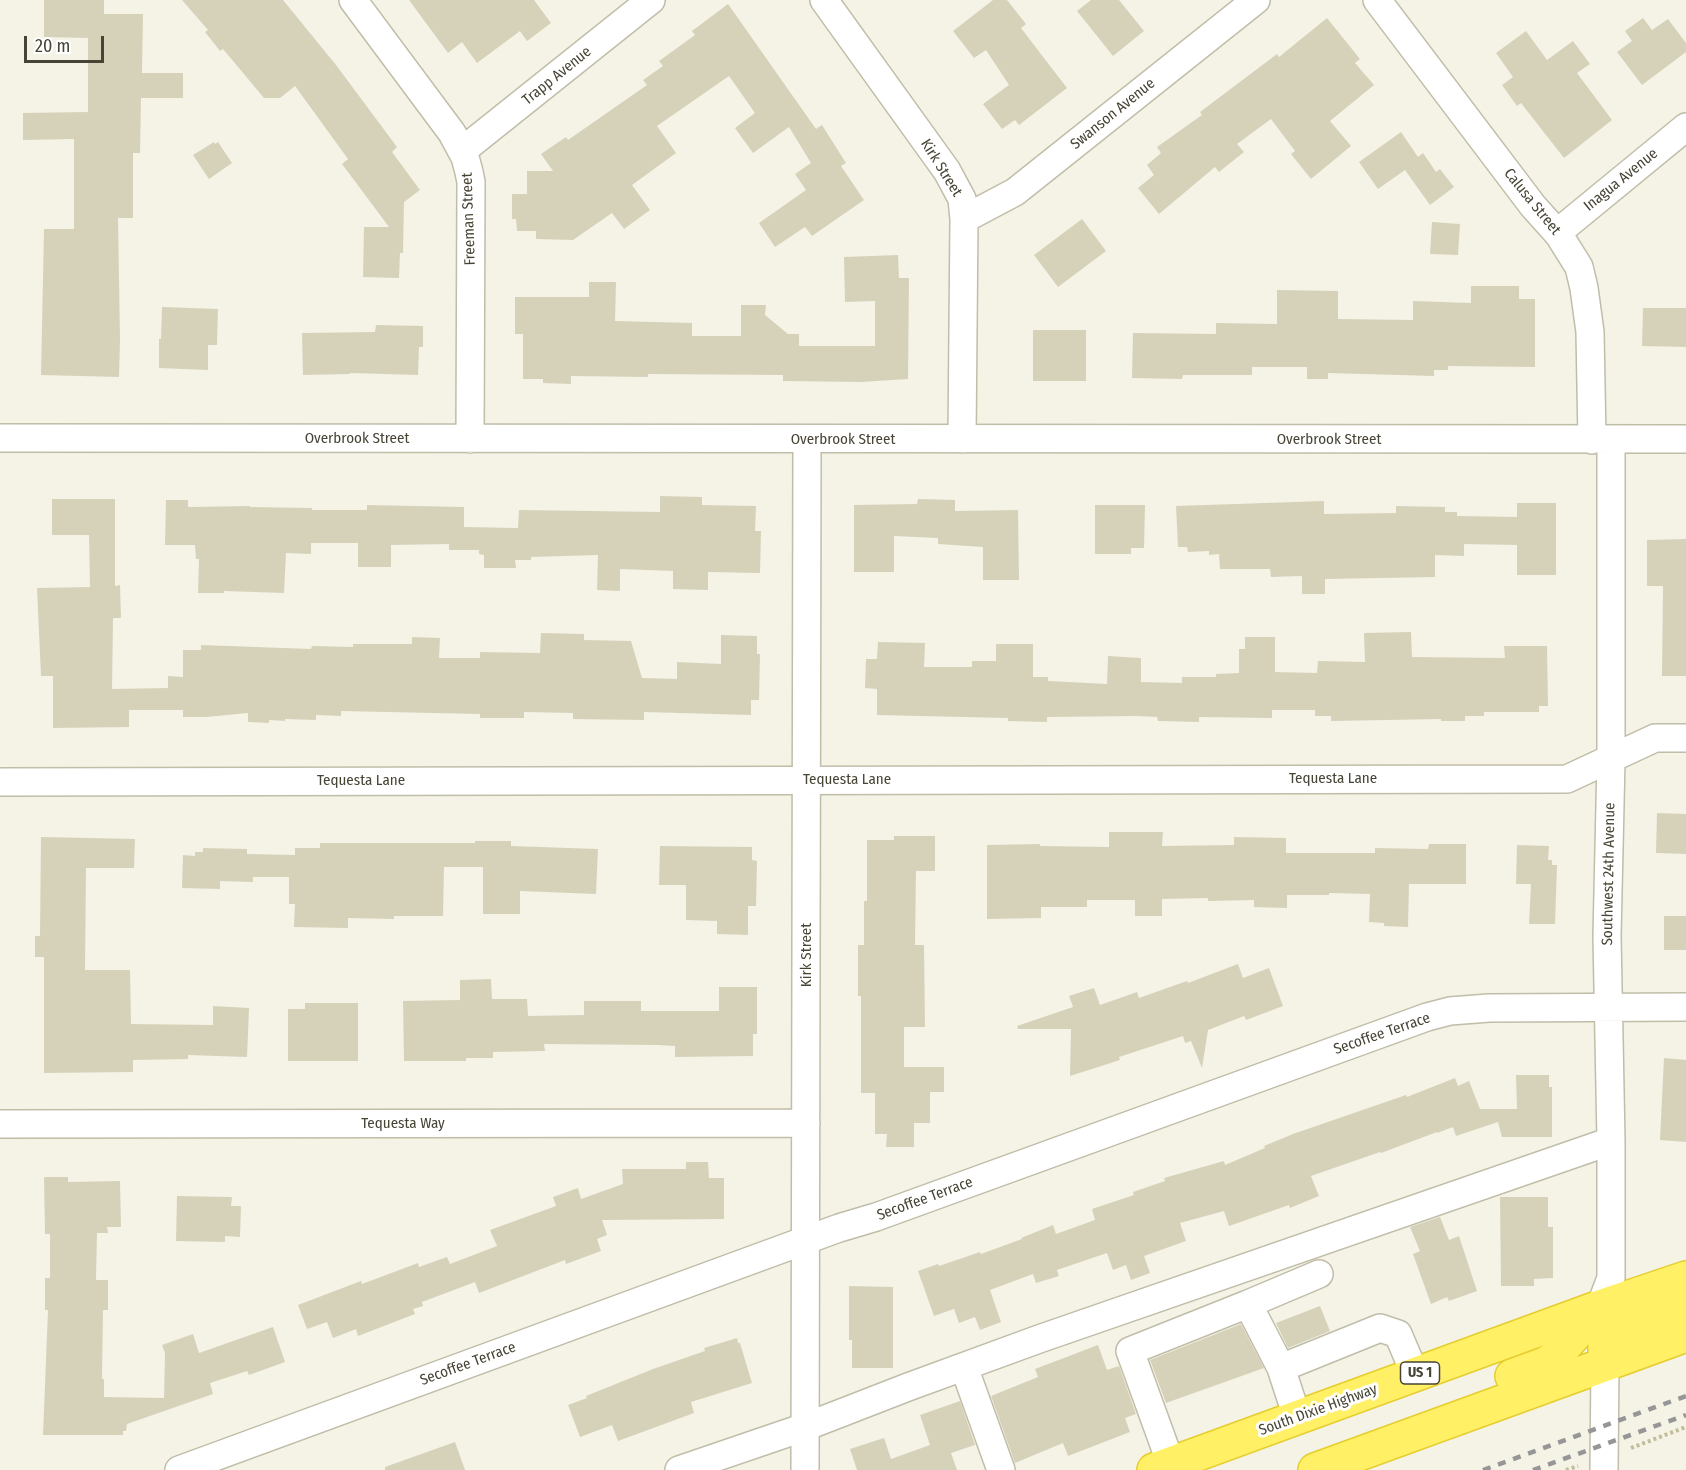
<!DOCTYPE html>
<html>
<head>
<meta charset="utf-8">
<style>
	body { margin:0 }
	#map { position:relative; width:1686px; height:1470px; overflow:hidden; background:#f4f3e6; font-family:"Fira Sans Condensed",sans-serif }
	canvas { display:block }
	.scale { position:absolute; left:24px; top:36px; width:80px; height:27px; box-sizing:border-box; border:3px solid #474435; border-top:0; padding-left:8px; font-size:18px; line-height:21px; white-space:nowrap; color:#474435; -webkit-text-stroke:4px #fff; paint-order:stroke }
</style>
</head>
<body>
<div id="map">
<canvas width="1686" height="1470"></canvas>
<div class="scale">20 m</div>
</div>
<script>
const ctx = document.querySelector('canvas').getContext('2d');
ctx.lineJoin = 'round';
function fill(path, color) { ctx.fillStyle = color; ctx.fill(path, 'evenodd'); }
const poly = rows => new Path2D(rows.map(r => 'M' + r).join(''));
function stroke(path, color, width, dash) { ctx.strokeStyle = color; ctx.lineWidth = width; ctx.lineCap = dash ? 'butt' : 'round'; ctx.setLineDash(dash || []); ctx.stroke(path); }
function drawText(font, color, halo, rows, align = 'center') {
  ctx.font = font + ' "Fira Sans Condensed",sans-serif'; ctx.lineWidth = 6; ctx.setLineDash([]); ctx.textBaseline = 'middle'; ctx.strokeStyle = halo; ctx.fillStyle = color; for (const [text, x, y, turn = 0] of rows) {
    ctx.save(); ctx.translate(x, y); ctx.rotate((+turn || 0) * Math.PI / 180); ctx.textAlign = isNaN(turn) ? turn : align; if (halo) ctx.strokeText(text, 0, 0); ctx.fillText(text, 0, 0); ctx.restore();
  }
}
fill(poly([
	[44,0,104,0,104,14,143,14,142,73,183,73,183,98,141,98,140,153,133,153,133,218,118,218,120,340,119,377,41,375,44,229,74,229,74,139,23,140,23,113,88,112,88,38,44,37],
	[182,0,283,0,336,65,397,147,392,152,420,190,404,202,403,253,400,253,399,278,363,277,364,227,389,227,342,164,348,159,295,86,280,98,264,98,223,49,220,51,205,32,208,30],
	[409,0,534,0,551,23,527,41,520,31,477,63,462,42,448,53],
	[993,0,1007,0,1026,24,1021,28,1067,88,1019,125,1015,120,1002,129,983,104,1009,85,986,50,974,58,953,31],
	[1091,0,1119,0,1144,31,1113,56,1077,11],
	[728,4,816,129,822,125,846,163,841,166,864,200,812,236,805,227,775,247,759,223,806,190,795,174,811,163,789,127,753,153,735,128,755,113,729,76,657,126,676,153,632,185,650,210,624,229,612,213,573,240,536,239,536,231,517,231,516,219,512,219,512,194,527,194,527,171,553,171,541,154,566,137,568,140,647,85,643,80,663,66,659,61,695,35,692,31],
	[1327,18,1360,59,1355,63,1374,85,1330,121,1351,146,1311,179,1291,154,1295,151,1271,119,1237,144,1244,152,1219,172,1215,167,1159,214,1138,188,1154,175,1147,165,1161,153,1157,147,1202,115,1200,112,1277,54,1279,57],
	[1643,18,1652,30,1668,19,1686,43,1686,52,1642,85,1617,52,1632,41,1625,31],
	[1526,31,1547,60,1573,41,1590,64,1577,73,1612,120,1564,158,1521,103,1517,106,1502,85,1513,77,1496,53],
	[1401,132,1418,157,1423,153,1436,172,1440,169,1454,187,1430,205,1405,170,1378,189,1359,162],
	[214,142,215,144,218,142,232,163,209,179,193,155],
	[1082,219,1106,251,1058,287,1034,255],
	[1432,222,1460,224,1458,255,1430,254],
	[898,255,899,278,909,278,908,379,861,382,783,381,783,375,648,374,648,377,571,376,571,384,543,383,543,379,523,379,523,334,515,334,515,297,589,297,589,282,616,282,615,321,692,323,692,336,741,336,741,305,766,305,765,315,788,334,799,334,799,346,875,346,875,301,845,302,844,257],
	[1471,286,1519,286,1519,299,1535,299,1535,367,1448,366,1448,370,1434,370,1434,376,1328,373,1328,379,1307,379,1307,367,1252,367,1252,375,1183,375,1182,379,1132,378,1133,333,1216,334,1216,323,1277,324,1277,290,1338,291,1338,319,1413,320,1413,301,1471,303],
	[162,307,218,309,217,345,208,345,208,370,159,368,159,339,161,339],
	[1643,308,1686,308,1686,347,1642,346],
	[376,325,423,326,423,347,419,347,418,375,350,373,350,374,303,375,302,333,375,332],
	[1033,330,1086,330,1086,381,1033,381],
	[660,496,702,497,702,505,756,506,755,531,761,531,760,573,708,572,708,590,673,589,673,571,620,569,620,591,597,590,598,555,531,557,531,560,515,560,516,568,484,568,484,555,479,554,479,550,449,550,449,544,391,545,391,567,358,567,358,543,311,543,311,554,286,553,284,593,224,591,224,593,198,593,199,559,196,559,195,545,165,545,166,500,188,500,188,507,250,506,250,507,312,508,312,510,367,510,367,505,464,507,464,527,518,528,519,510,660,512],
	[52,499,115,499,115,586,120,585,121,618,113,618,112,689,168,688,168,676,183,677,183,650,201,650,201,645,311,649,312,646,353,647,353,644,412,644,412,637,440,638,439,658,480,658,480,652,540,653,541,633,584,634,584,640,631,641,642,678,677,679,677,662,721,664,721,635,757,636,757,654,760,654,759,700,751,700,751,715,644,712,644,720,573,719,573,713,524,712,524,718,480,718,480,714,341,711,341,716,316,715,316,720,285,719,285,721,269,720,269,723,248,722,248,713,206,717,183,717,183,710,129,710,129,727,53,728,53,676,41,676,37,588,90,587,89,535,52,535],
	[918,499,955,500,955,511,1018,510,1019,580,983,580,983,547,938,544,938,538,894,536,894,572,854,572,854,505,917,504],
	[1324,501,1324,514,1396,513,1396,506,1445,507,1445,512,1457,512,1457,516,1517,517,1517,503,1556,503,1556,575,1517,575,1517,545,1464,544,1464,556,1435,555,1435,577,1325,579,1325,594,1302,594,1302,576,1271,577,1270,569,1220,569,1219,554,1209,555,1209,551,1188,552,1187,547,1178,547,1176,506],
	[1095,505,1145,505,1144,548,1131,548,1131,554,1095,554],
	[1686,539,1686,676,1662,676,1663,586,1647,586,1647,540],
	[1411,632,1412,657,1505,658,1504,646,1547,646,1548,706,1539,706,1539,712,1484,712,1484,716,1465,716,1465,721,1441,721,1441,719,1331,721,1331,716,1315,716,1315,710,1272,710,1272,718,1199,717,1199,722,1158,721,1157,717,1136,716,1047,717,1047,722,1008,721,1008,718,877,715,877,689,865,688,866,659,877,659,878,642,925,643,924,667,972,667,972,661,996,661,996,644,1033,644,1033,677,1048,677,1048,681,1107,684,1108,656,1141,658,1141,682,1182,683,1182,677,1216,677,1216,674,1239,673,1239,649,1245,649,1245,637,1275,637,1275,672,1317,673,1318,661,1365,662,1364,633],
	[1657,813,1686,814,1686,854,1656,853],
	[1109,832,1163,832,1162,846,1234,845,1234,837,1286,838,1286,853,1375,853,1375,848,1428,849,1429,844,1466,844,1466,884,1409,884,1408,927,1384,926,1384,923,1369,922,1370,894,1329,893,1329,895,1287,895,1287,908,1254,907,1254,900,1208,901,1208,898,1162,899,1162,916,1135,916,1135,900,1087,900,1087,907,1041,907,1041,918,987,919,987,845,1040,844,1040,846,1109,847],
	[894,836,935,836,935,871,916,871,915,945,924,945,925,1027,904,1027,904,1067,944,1067,944,1092,930,1092,930,1123,914,1123,914,1147,886,1147,887,1134,875,1134,875,1093,861,1093,861,996,858,996,858,945,864,945,864,901,867,901,867,840,894,840],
	[41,837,135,839,134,868,86,868,85,970,130,970,131,1024,213,1025,213,1006,249,1008,247,1057,188,1055,188,1059,133,1060,133,1072,44,1073,44,957,35,957,35,936,40,936],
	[475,841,511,841,511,846,598,849,596,894,520,891,520,914,483,914,483,867,444,867,443,916,394,916,394,919,348,918,348,928,294,927,295,904,289,904,289,877,253,877,253,882,220,881,220,889,182,888,183,855,195,856,195,852,203,852,203,848,247,849,247,854,295,855,295,848,320,848,320,843,475,843],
	[1517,845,1549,846,1548,860,1552,860,1552,865,1557,865,1555,924,1529,924,1531,884,1516,884],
	[660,846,752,847,752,860,757,861,756,906,748,906,748,935,717,934,717,921,686,920,686,885,659,885],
	[1664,916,1686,916,1686,950,1664,950],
	[1238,964,1243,978,1269,968,1283,1006,1246,1020,1244,1016,1208,1030,1202,1068,1191,1041,1185,1043,1183,1036,1119,1057,1120,1060,1070,1076,1071,1029,1018,1029,1017,1026,1073,1007,1069,996,1094,988,1100,1005,1137,992,1139,998,1187,981,1188,983],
	[491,979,492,999,527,999,528,1016,584,1015,584,1001,641,1001,641,1011,719,1011,719,987,757,987,757,1034,753,1034,753,1056,675,1057,675,1046,658,1045,544,1044,545,1051,493,1052,493,1058,466,1058,466,1061,404,1061,403,1001,460,1000,460,980],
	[305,1003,358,1003,358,1061,288,1061,288,1009,305,1009],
	[1664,1058,1686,1060,1686,1142,1660,1140],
	[1516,1075,1549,1075,1549,1087,1552,1087,1552,1137,1502,1137,1498,1122,1456,1136,1453,1127,1437,1133,1437,1132,1381,1153,1380,1152,1311,1176,1319,1196,1290,1208,1289,1205,1229,1226,1224,1211,1180,1223,1186,1241,1144,1256,1150,1273,1131,1280,1126,1265,1113,1270,1107,1253,1057,1270,1059,1276,1036,1283,1033,1274,990,1290,1001,1322,980,1330,975,1317,959,1323,954,1309,934,1316,918,1271,938,1264,939,1266,980,1252,981,1254,1022,1239,1021,1238,1053,1225,1056,1234,1095,1220,1092,1209,1134,1195,1133,1192,1165,1181,1164,1178,1224,1161,1225,1165,1265,1148,1264,1146,1293,1134,1406,1095,1407,1097,1455,1078,1458,1086,1469,1081,1480,1109,1517,1109],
	[686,1162,708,1162,709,1178,724,1178,724,1219,602,1220,607,1235,597,1239,601,1251,566,1264,565,1260,479,1293,475,1282,422,1302,423,1306,413,1309,415,1314,358,1336,356,1329,333,1338,327,1322,307,1329,298,1305,361,1281,362,1284,418,1263,419,1267,447,1257,450,1264,497,1246,490,1230,556,1206,553,1197,578,1188,581,1199,623,1184,622,1169,686,1169],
	[44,1177,68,1177,68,1182,120,1181,121,1227,107,1227,108,1233,97,1233,96,1280,108,1280,108,1310,103,1310,102,1379,104,1379,104,1397,164,1398,165,1353,162,1345,193,1334,199,1353,273,1327,285,1362,249,1375,247,1371,210,1383,213,1394,127,1424,126,1431,123,1431,123,1435,43,1435,48,1310,45,1310,45,1278,50,1278,50,1234,45,1234],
	[177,1196,232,1197,231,1206,241,1206,240,1237,225,1236,225,1242,176,1241],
	[1500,1197,1548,1197,1548,1227,1553,1227,1553,1278,1534,1279,1534,1286,1501,1286],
	[1440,1217,1449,1240,1459,1236,1477,1291,1449,1301,1447,1297,1431,1304,1413,1254,1420,1251,1410,1227],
	[849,1286,893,1287,893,1368,852,1368,852,1340,849,1340],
	[1320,1306,1330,1331,1288,1348,1276,1323],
	[1241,1324,1264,1368,1166,1403,1150,1360],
	[737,1338,738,1343,740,1343,752,1383,691,1402,694,1413,618,1441,612,1425,580,1437,568,1405,587,1398,586,1396,653,1369,705,1351,704,1348],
	[1098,1345,1107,1370,1119,1366,1136,1414,1125,1418,1130,1432,1068,1456,1063,1443,1015,1463,991,1396,1038,1377,1035,1369],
	[960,1401,975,1445,951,1453,957,1470,857,1470,850,1449,884,1438,891,1459,930,1445,920,1415],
	[455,1442,465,1470,385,1470,385,1467]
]), '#d6d2ba');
const minor = poly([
	[353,0,452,133,465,157,469,172,471,182,470,439],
	[824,0,947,171,962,199,964,219,962,439],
	[1377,0,1533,206,1559,235,1579,267,1584,288,1590,332,1592,440],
	[462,151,651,0],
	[964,219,1015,192,1256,0],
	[1557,233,1686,127],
	[0,438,1686,439],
	[0,782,1567,779,1655,738,1686,738],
	[0,1124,806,1123],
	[1248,1304,1319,1274],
	[1600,1307,1611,1278,1611,1141,1607,936,1611,760,1611,440],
	[964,1367,1001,1470],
	[1281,1368,1297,1417],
	[1171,1464,1130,1351,1248,1304,1281,1368,1380,1328,1398,1334,1415,1374],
	[179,1470,839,1228,876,1217,1427,1017,1450,1011,1489,1008,1686,1007],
	[679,1470,805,1427,908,1387,1039,1339,1611,1141],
	[805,1470,807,440],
	[1604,1470,1605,1364]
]);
const highway = poly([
	[1605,1364,1605,1344,1609,1336,1615,1330,1686,1304],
	[1512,1376,1545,1364,1553,1359,1597,1310],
	[1154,1470,1600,1307,1686,1278],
	[1315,1470,1686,1335]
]);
stroke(minor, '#c0bda8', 30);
stroke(highway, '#e6cd2d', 36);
stroke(poly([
	[1631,1448,1686,1427],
	[1566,1470,1578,1466]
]), '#c2bd98', 4, [3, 3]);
stroke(minor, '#fff', 27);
stroke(highway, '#fff065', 33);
stroke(poly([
	[1483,1470,1686,1396],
	[1533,1470,1686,1415]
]), '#969696', 4.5, [8, 8]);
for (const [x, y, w] of [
	[1420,1373,39]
]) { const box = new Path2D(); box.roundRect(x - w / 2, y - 11, w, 22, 4.5); ctx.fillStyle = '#fff'; ctx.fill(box); stroke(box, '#474435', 1.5); }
drawText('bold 14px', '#474435', null, [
	["US 1",1420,1373]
]);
drawText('15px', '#474435', '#fff', [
	["Trapp Avenue",557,76,-39],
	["Swanson Avenue",1113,114,-39],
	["Kirk Street",941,168,58],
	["Inagua Avenue",1621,180,-39],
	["Calusa Street",1532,202,51],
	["Freeman Street",469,219,-92],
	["Overbrook Street",357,439],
	["Overbrook Street",843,440],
	["Overbrook Street",1329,440],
	["Tequesta Lane",1333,779],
	["Tequesta Lane",847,780],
	["Tequesta Lane",361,781],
	["Southwest 24th Avenue",1609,874,-89],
	["Kirk Street",807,955,-90],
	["Secoffee Terrace",1382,1034,-19],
	["Tequesta Way",403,1124],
	["Secoffee Terrace",925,1199,-20],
	["Secoffee Terrace",468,1364,-20],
	["South Dixie Highway",1318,1410,-20]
]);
</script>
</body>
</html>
